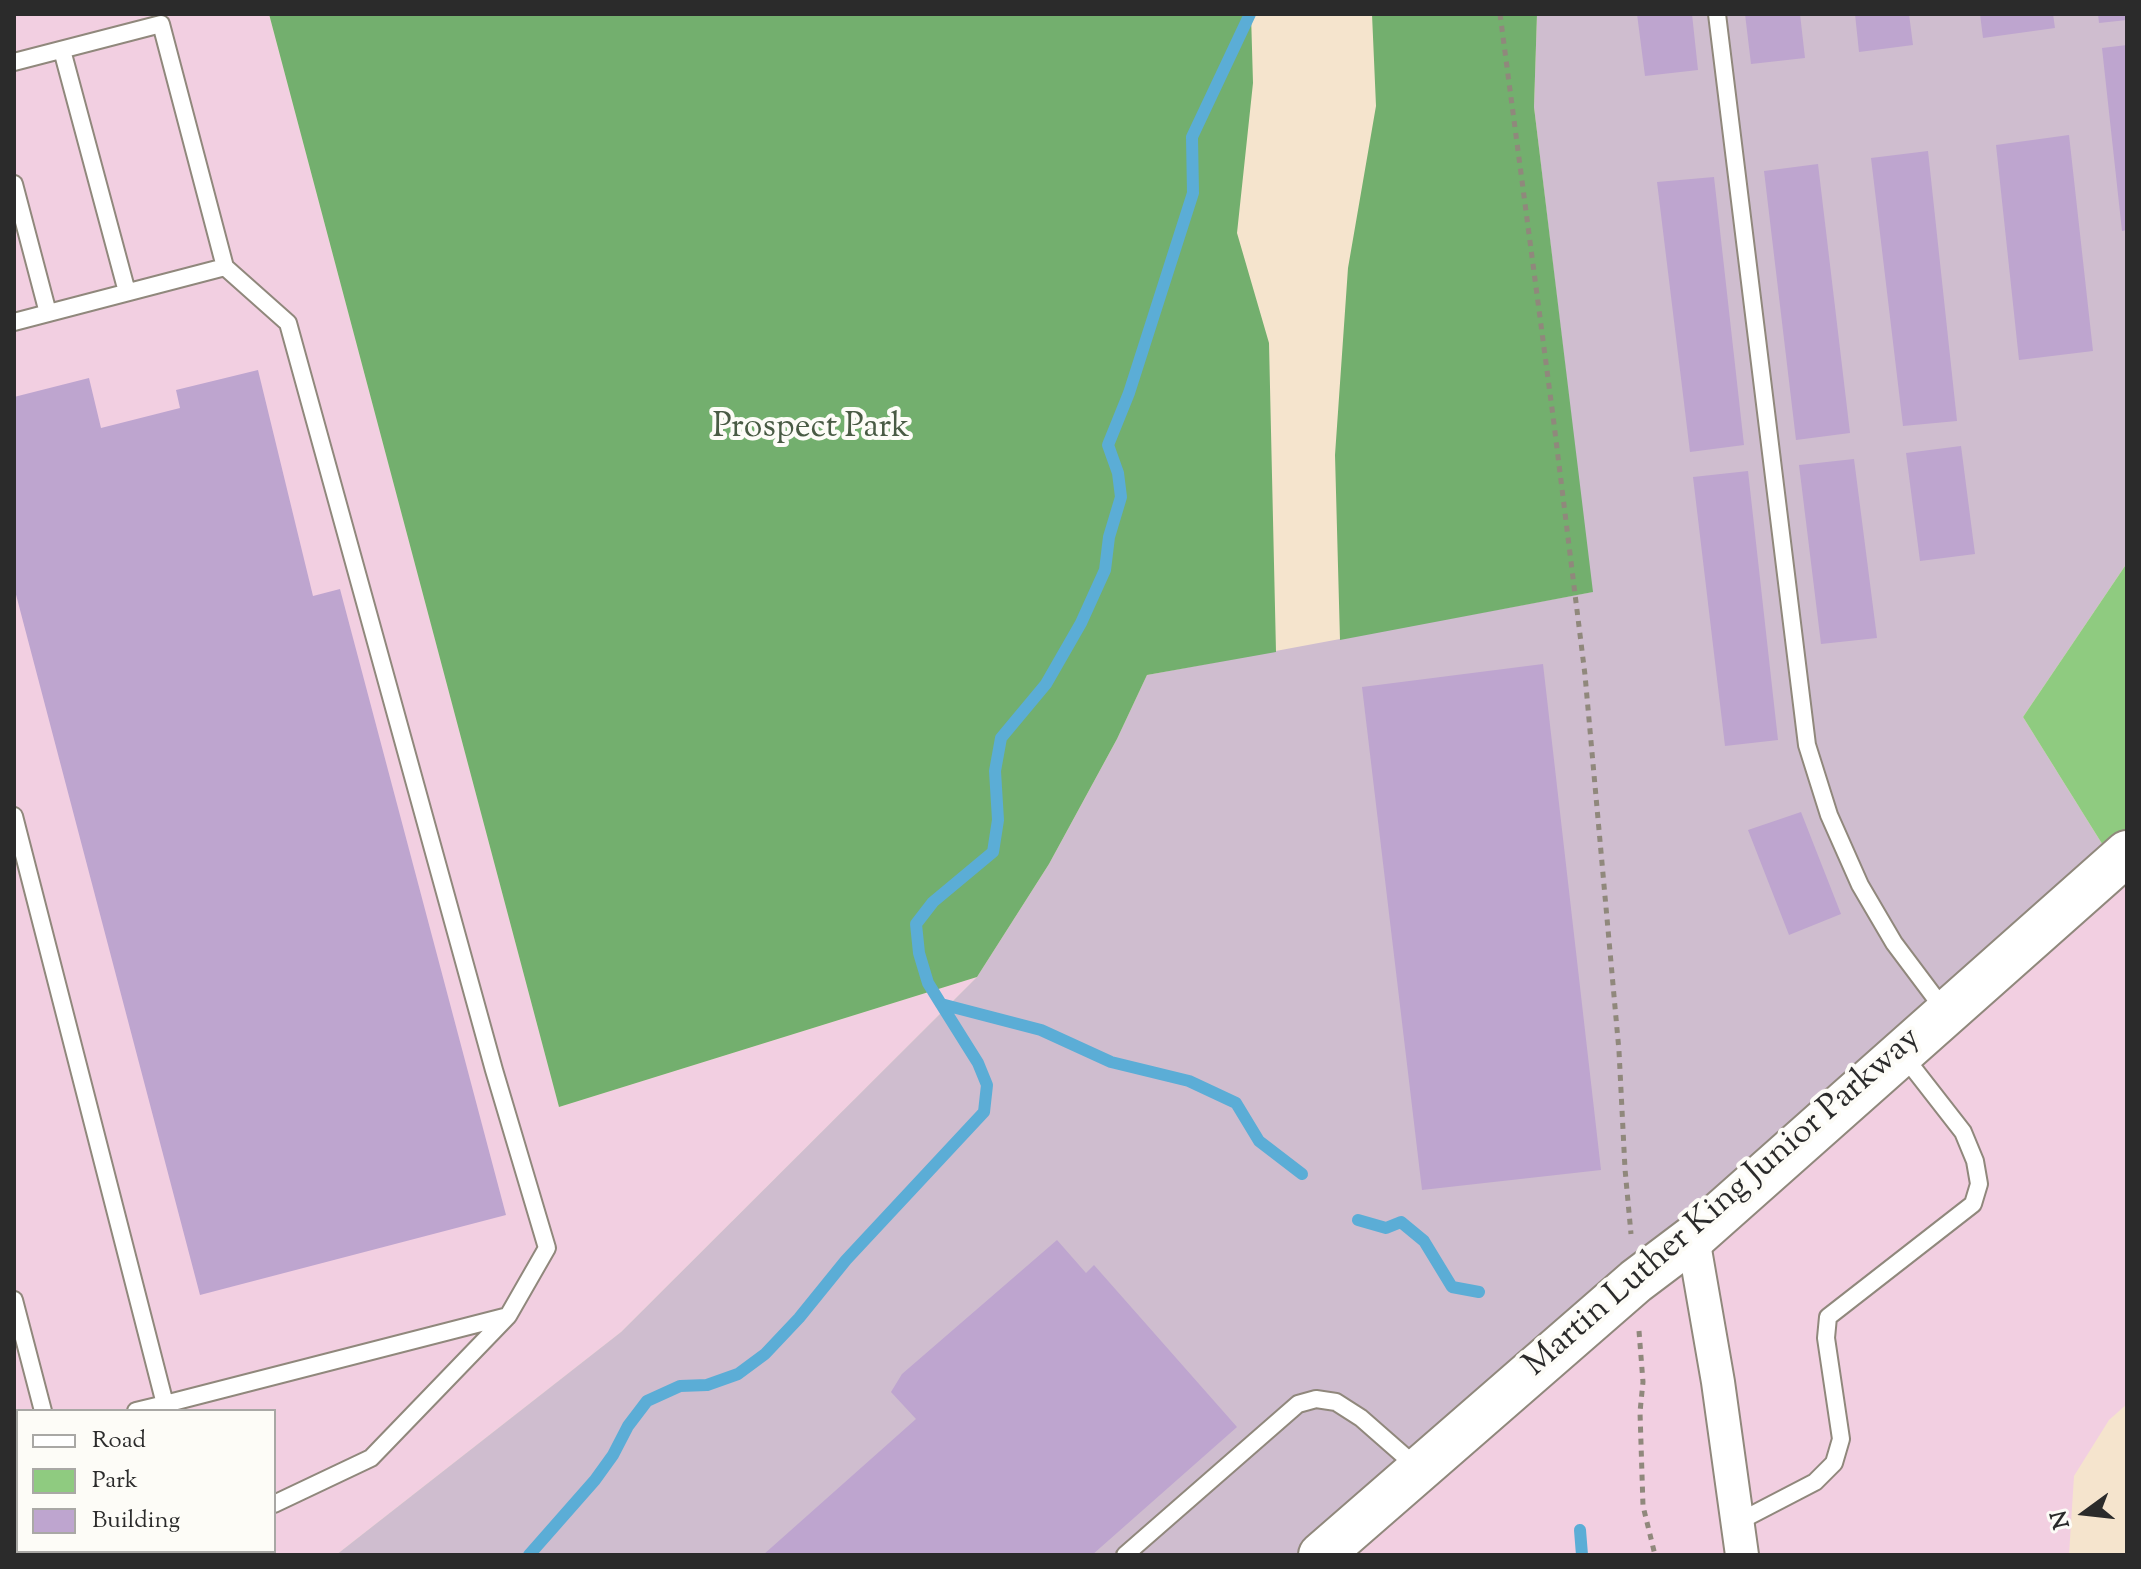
<!DOCTYPE html>
<html>
<head>
<meta charset="utf-8">
<style>
	body { margin:0 }
	#map { position:relative; width:2141px; height:1569px; overflow:hidden; background:#f5e4cd; font-family:"Sorts Mill Goudy",serif }
	canvas { display:block }
	.frame { position:absolute; inset:0; border:16px solid #2b2b2b; pointer-events:none }
	.legend { position:absolute; left:16px; top:1409px; width:260px; height:144px; box-sizing:border-box; background:#fdfcf7; border:2px solid #a9a8a5; margin:0; padding:10px 14px; list-style:none; font-size:24px; color:#2b2b2b }
	.legend li { display:flex; align-items:center; gap:16px; height:40px }
	.legend b { width:40px; border:2px solid #a9a8a5 }
	.north { position:absolute; left:2045px; top:1473px; width:80px; height:80px; -webkit-text-stroke:6px #fdfcf7; paint-order:stroke; rotate:255deg; font-size:22px; font-weight:700; line-height:32px; text-align:center; color:#2b2b2b }
	.north::after { content:''; display:block; margin:auto; width:28px; height:36px; background:#2b2b2b; clip-path:polygon(50% 0,100% 100%,50% 72%,0 100%) }
</style>
</head>
<body>
<div id="map">
<canvas width="2141" height="1569"></canvas>
<div class="frame"></div>
<ul class="legend">
<li><b style="height:10px;background:#fff"></b>Road</li>
<li><b style="height:22px;background:#8fcb80"></b>Park</li>
<li><b style="height:22px;background:#bea5cf"></b>Building</li>
</ul>
<div class="north">N</div>
</div>
<script>
const ctx = document.querySelector('canvas').getContext('2d');
ctx.lineJoin = 'round';
function fill(path, color) { ctx.fillStyle = color; ctx.fill(path, 'evenodd'); }
const poly = rows => new Path2D(rows.map(r => 'M' + r).join(''));
function stroke(path, color, width, dash) { ctx.strokeStyle = color; ctx.lineWidth = width; ctx.lineCap = dash ? 'butt' : 'round'; ctx.setLineDash(dash || []); ctx.stroke(path); }
function drawText(font, color, halo, rows, align = 'center') {
  ctx.font = font + ' "Sorts Mill Goudy",serif'; ctx.lineWidth = 8; ctx.setLineDash([]); ctx.textBaseline = 'middle'; ctx.strokeStyle = halo; ctx.fillStyle = color; for (const [text, x, y, turn = 0] of rows) {
    ctx.save(); ctx.translate(x, y); ctx.rotate((+turn || 0) * Math.PI / 180); ctx.textAlign = isNaN(turn) ? turn : align; if (halo) ctx.strokeText(text, 0, 0); ctx.fillText(text, 0, 0); ctx.restore();
  }
}
fill(poly([
	[14,14,269,14,559,1107,977,977,621,1332,336,1555,14,1555],
	[18,1411,274,1411,274,1551,18,1551],
	[2127,853,2127,1404,2109,1420,2074,1476,2069,1555,1321,1555]
]), '#f2cfe1');
fill(poly([
	[1537,14,2127,14,2127,563,2023,717,2114,863,1321,1555,336,1555,621,1332,977,977,1049,864,1117,739,1147,675,1592,592,1534,107]
]), '#cfbdcf');
fill(poly([
	[2127,563,2127,853,2114,863,2023,717]
]), '#8fcb80');
fill(poly([
	[269,14,1251,14,1253,83,1237,233,1269,343,1276,652,1147,675,1117,739,1049,864,977,977,559,1107],
	[1372,14,1537,14,1534,107,1593,592,1340,640,1335,455,1348,268,1376,106]
]), '#73af6e');
stroke(poly([
	[1250,14,1192,137,1193,193,1129,393,1108,445,1118,473,1121,497,1109,537,1105,570,1081,623,1046,684,1001,738,995,771,998,820,993,852,933,902,916,924,919,953,928,983,941,1004,1041,1030,1111,1062,1189,1081,1236,1103,1259,1141,1302,1174],
	[1358,1220,1386,1228,1401,1222,1424,1241,1452,1287,1479,1292],
	[1580,1530,1582,1555],
	[529,1555,595,1480,613,1455,628,1426,647,1401,680,1386,707,1385,738,1374,765,1354,799,1318,846,1260,984,1112,987,1085,978,1063,941,1004]
]), '#5badd6', 12);
fill(poly([
	[1637,14,1692,14,1698,70,1645,76],
	[1745,14,1800,14,1805,58,1751,64],
	[1855,14,1909,14,1913,45,1859,52],
	[1980,14,2053,14,2055,28,1983,38],
	[2098,14,2127,14,2127,20,2099,23],
	[2127,45,2127,230,2122,231,2102,48],
	[2069,135,2093,351,2019,360,1996,145],
	[1928,151,1957,421,1903,426,1871,158],
	[1818,164,1850,433,1796,440,1764,171],
	[1714,177,1744,445,1690,452,1657,182],
	[258,370,313,596,340,589,506,1215,200,1295,14,587,14,397,89,378,101,428,180,408,176,390],
	[1961,446,1975,554,1920,561,1906,453],
	[1854,459,1877,638,1821,644,1799,465],
	[1748,471,1778,740,1725,746,1693,477],
	[1543,664,1601,1170,1422,1190,1362,687],
	[1801,812,1841,914,1789,935,1748,830],
	[1057,1240,1086,1273,1094,1265,1237,1427,1092,1555,763,1555,916,1419,891,1392,902,1374]
]), '#bea5cf');
const service = poly([
	[1717,14,1807,745,1829,815,1860,885,1894,943,1945,1011],
	[62,50,127,292],
	[14,62,161,24,225,267,14,322],
	[14,184,48,313],
	[225,267,288,323,494,1070,547,1248,508,1316],
	[14,816,165,1404,136,1411],
	[14,1300,43,1411],
	[167,1411,165,1404,508,1316,371,1458,274,1504],
	[14,1442,18,1441],
	[1738,1522,1815,1482,1834,1463,1841,1439,1826,1338,1828,1317,1973,1204,1979,1184,1975,1161,1963,1132,1903,1055],
	[1125,1555,1298,1404,1316,1399,1336,1402,1361,1418,1418,1468]
]);
const minor = poly([
	[1693,1238,1718,1382,1742,1555]
]);
const primary = poly([
	[1321,1555,1636,1281,1693,1238,2127,853]
]);
stroke(service, '#90887c', 20);
stroke(minor, '#90887c', 36);
stroke(primary, '#90887c', 48);
stroke(poly([
	[1500,14,1553,416,1585,675,1619,1051,1625,1169,1631,1234],
	[1639,1331,1643,1382,1640,1412,1643,1506,1655,1555]
]), '#90887c', 5, [6, 6]);
stroke(service, '#fff', 16);
stroke(minor, '#fff', 32);
stroke(primary, '#fff', 44);
drawText('34px', '#495b44', '#fdfcf7', [
	["Prospect Park",811,430]
]);
drawText('34px', '#2b2b2b', '#fdfcf7', [
	["Martin Luther King Junior Parkway",1724,1204,-41]
]);
</script>
</body>
</html>
